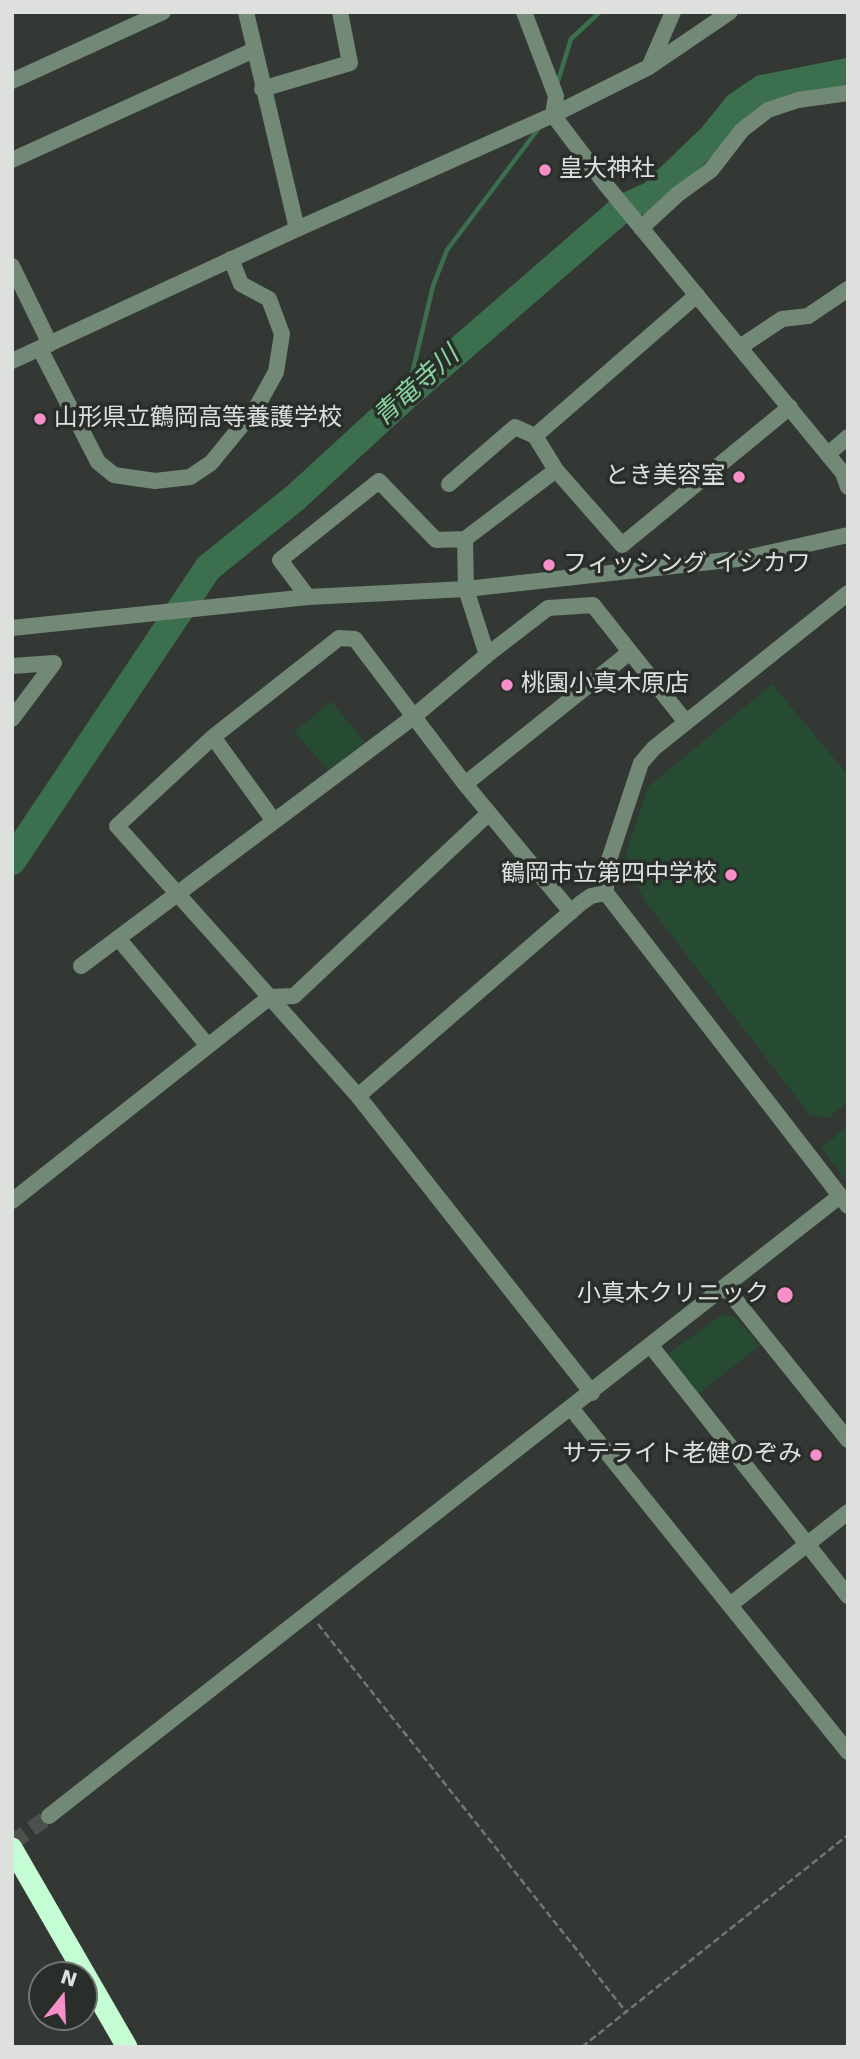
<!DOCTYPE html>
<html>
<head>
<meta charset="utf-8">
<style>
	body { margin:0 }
	#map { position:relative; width:860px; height:2059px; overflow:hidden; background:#333834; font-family:"DejaVu Sans",sans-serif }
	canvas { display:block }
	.frame { position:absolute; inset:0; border:14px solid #dde0dd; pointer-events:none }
	.north { position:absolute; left:28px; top:1961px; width:70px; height:70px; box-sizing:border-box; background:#292e2a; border:2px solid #717572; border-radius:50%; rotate:18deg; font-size:19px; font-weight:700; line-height:28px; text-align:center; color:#dde0dd }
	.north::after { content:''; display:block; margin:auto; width:24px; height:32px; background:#f98fc8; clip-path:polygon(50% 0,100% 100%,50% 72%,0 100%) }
</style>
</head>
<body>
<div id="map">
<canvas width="860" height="2059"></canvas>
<div class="frame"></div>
<div class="north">N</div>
</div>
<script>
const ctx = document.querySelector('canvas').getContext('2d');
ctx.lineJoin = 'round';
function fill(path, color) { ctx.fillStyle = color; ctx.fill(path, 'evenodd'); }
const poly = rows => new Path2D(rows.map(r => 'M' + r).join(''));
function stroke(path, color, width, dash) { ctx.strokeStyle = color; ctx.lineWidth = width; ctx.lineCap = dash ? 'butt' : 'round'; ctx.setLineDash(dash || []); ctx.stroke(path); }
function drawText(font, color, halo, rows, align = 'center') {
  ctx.font = font + ' "DejaVu Sans","Noto Sans JP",sans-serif'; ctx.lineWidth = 7; ctx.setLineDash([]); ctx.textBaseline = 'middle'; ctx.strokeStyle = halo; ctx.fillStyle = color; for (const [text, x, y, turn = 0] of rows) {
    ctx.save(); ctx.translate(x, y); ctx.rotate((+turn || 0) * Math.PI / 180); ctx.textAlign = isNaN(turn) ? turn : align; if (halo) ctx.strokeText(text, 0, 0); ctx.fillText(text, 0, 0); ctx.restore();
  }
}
fill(poly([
	[772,684,848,775,848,1101,829,1118,810,1115,648,905,625,867,627,849,648,787],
	[331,701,365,742,329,771,294,732],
	[848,1126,848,1183,821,1148],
	[723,1314,736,1318,760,1345,697,1395,669,1361,670,1352]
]), '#264a32');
stroke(poly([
	[557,84,571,39,600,12],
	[407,395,433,286,447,250,539,128]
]), '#3c6f4d', 4.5);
stroke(poly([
	[12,861,208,568,296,497,407,395,623,208,652,195,713,136,737,106,762,89,848,72]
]), '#3c6f4d', 28);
stroke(poly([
	[12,1843,49,1816]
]), '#4c514d', 16, [16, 8]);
stroke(poly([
	[318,1624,627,2013],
	[582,2047,848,1835]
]), '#747875', 2.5, [7, 3.5]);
stroke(poly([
	[246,12,297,229],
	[524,12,556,96,553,115,606,185,843,473,848,487],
	[650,65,673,12],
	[12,81,163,12],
	[262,89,350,63,340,12],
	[12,160,254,50],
	[641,228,678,194,711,170,742,130,768,110,798,100,848,93],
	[12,266,50,344],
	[740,347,782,319,808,316,848,289],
	[40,349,98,462,114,475,155,481,190,477,211,463,256,408,276,372,282,334,269,299,241,284,231,259],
	[12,361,297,229,553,115,649,67,730,12],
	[535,436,697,295],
	[828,454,848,437],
	[449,484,515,427,535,436,556,470],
	[848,593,654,748,641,763,606,869,606,893,848,1206],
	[308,597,280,560,379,481,436,540,465,539,556,470,622,545,790,407],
	[12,628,308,597,466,589,746,558,848,535],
	[487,655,548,608,593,605,685,721],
	[12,666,54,663,12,719],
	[213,737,274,821],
	[465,784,630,652],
	[571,912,465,784,355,639,339,638,213,737,117,826,358,1096,592,1393],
	[118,938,208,1046],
	[81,966,412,718,487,655,466,589,465,539],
	[358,1096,581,903,591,896,606,893],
	[12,1201,270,997,294,996,488,814],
	[725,1287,848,1440],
	[651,1346,848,1596],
	[571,1408,848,1752],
	[730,1605,848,1512],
	[49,1816,840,1196]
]), '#738978', 16);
stroke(poly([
	[12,1848,127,2047]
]), '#c4fcd3', 21);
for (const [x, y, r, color] of [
	[545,170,7,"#f98fc8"],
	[40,419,7,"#f98fc8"],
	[739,477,7,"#f98fc8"],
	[549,565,7,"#f98fc8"],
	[507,685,7,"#f98fc8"],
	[731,875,7,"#f98fc8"],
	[785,1295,9,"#f98fc8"],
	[816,1455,7,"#f98fc8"]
]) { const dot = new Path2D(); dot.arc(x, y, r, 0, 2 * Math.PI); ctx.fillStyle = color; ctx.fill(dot); stroke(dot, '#292e2a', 2.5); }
drawText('24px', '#dde0dd', '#292e2a', [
	["皇大神社",559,170],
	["山形県立鶴岡高等養護学校",54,419],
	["とき美容室",725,477,"right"],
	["フィッシング イシカワ",563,565],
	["桃園小真木原店",521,685],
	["鶴岡市立第四中学校",717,875,"right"],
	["小真木クリニック",769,1295,"right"],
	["サテライト老健のぞみ",802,1455,"right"]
], 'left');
drawText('italic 26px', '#86d49e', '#292e2a', [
	["青竜寺川",417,387,-42]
]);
</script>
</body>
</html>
